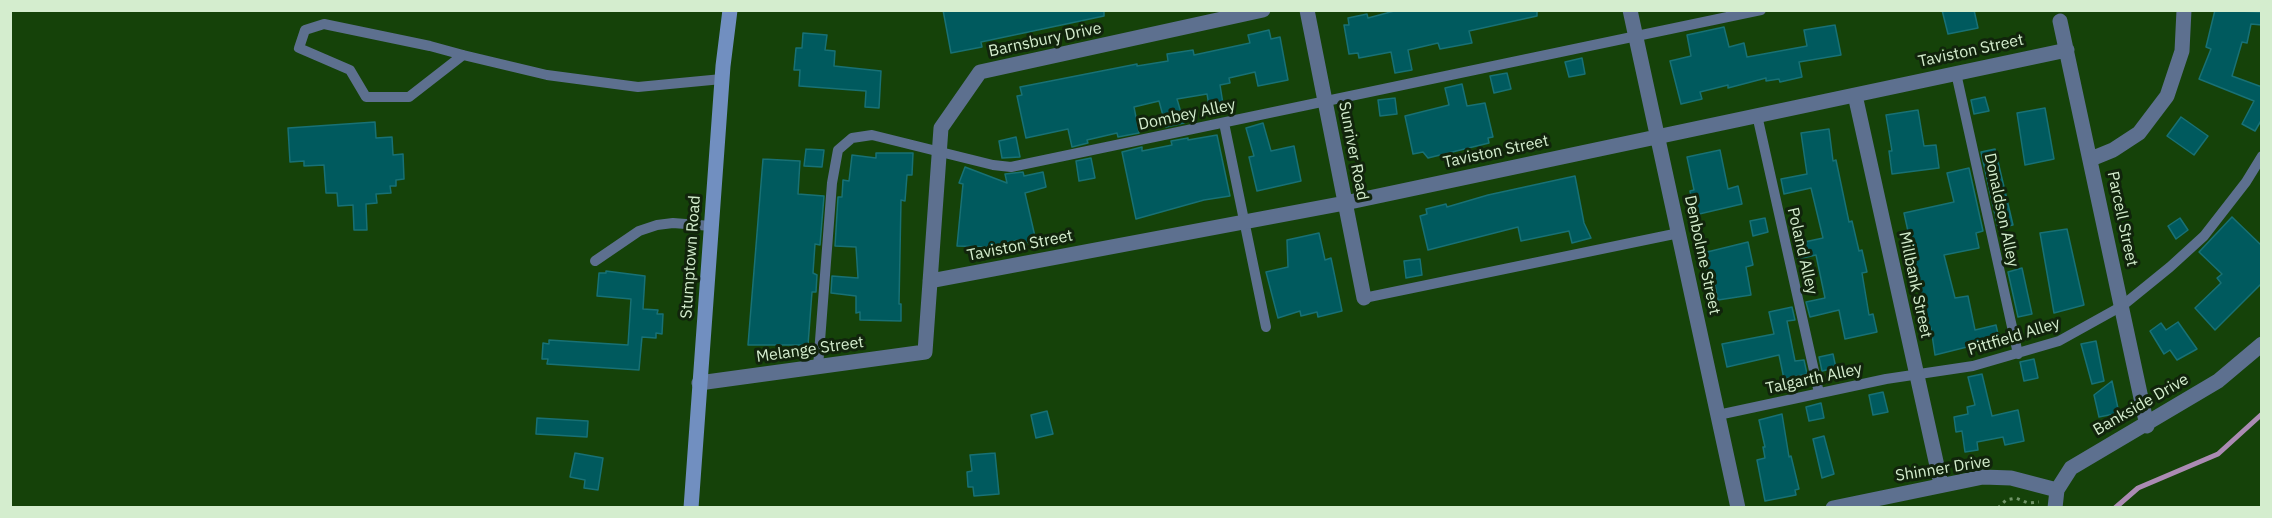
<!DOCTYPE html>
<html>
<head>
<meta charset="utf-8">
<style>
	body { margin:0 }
	#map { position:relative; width:2272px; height:518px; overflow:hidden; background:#154209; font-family:"IBM Plex Sans",sans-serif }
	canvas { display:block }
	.frame { position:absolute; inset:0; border:12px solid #d4edce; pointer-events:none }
</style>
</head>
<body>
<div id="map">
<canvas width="2272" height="518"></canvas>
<div class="frame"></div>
</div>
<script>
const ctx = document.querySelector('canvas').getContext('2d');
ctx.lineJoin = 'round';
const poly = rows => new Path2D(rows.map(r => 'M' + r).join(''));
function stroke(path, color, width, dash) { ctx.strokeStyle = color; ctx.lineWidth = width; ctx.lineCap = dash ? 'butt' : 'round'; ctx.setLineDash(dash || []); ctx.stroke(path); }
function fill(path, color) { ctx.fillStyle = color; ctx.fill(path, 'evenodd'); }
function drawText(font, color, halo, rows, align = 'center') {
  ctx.font = font + ' "IBM Plex Sans",sans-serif'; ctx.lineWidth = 6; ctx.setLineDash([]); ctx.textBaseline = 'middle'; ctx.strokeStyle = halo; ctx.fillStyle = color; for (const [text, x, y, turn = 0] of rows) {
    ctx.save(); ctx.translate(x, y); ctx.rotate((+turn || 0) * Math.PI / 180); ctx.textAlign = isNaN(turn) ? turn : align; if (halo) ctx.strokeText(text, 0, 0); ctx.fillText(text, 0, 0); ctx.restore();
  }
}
stroke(poly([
	[2115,508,2138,488,2218,454,2262,414]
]), '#ab8bb3', 5);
const building = poly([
	[943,10,1104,10,1104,16,981,42,982,47,951,53,943,10],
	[1398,10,1537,10,1537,16,1469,31,1472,43,1440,49,1438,43,1408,50,1412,70,1395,73,1391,52,1359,58,1358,53,1349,54,1344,25,1349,25,1348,18,1367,14,1368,18,1398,10],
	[1942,10,1974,10,1978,28,1948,34,1942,10],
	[2215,10,2262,12,2262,25,2251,24,2247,43,2242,42,2232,76,2262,87,2262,119,2255,131,2242,124,2254,101,2199,79,2211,49,2206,47,2215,10],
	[1835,25,1841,55,1799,62,1802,77,1780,82,1779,79,1766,81,1766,78,1728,88,1728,85,1700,92,1702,99,1681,104,1670,61,1691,56,1687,35,1724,27,1729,47,1744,43,1747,57,1807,46,1804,30,1835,25],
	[1269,30,1271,39,1280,37,1288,80,1258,86,1255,72,1229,78,1230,83,1220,85,1224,110,1210,112,1207,94,1177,99,1184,123,1166,127,1159,101,1134,107,1139,133,1118,137,1117,133,1087,140,1088,143,1072,147,1068,129,1026,138,1017,96,1022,95,1020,87,1137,64,1137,66,1168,61,1167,54,1193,50,1194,55,1250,43,1248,35,1269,30],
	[803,33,827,35,825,50,835,51,834,66,881,71,879,108,865,107,866,91,799,86,800,70,794,70,796,48,802,48,803,33],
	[1582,58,1585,74,1569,77,1565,62,1582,58],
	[1507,73,1511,89,1494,93,1490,76,1507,73],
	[1462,84,1467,106,1485,103,1493,137,1488,138,1489,143,1428,158,1423,152,1413,154,1405,116,1449,105,1445,88,1462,84],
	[1985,97,1989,111,1974,114,1971,100,1985,97],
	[1395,98,1397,114,1380,116,1378,100,1395,98],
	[2045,108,2054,159,2025,165,2017,113,2045,108],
	[1918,110,1924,146,1936,145,1939,168,1892,174,1889,151,1892,151,1886,115,1918,110],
	[2181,117,2208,136,2194,155,2167,136,2181,117],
	[375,122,376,138,392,137,393,155,403,154,404,179,396,180,396,186,390,186,391,193,376,194,377,203,366,204,367,230,354,230,353,205,338,206,337,193,326,193,324,165,304,166,304,161,290,162,288,128,375,122],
	[1263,123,1271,151,1294,146,1301,181,1257,191,1249,157,1254,156,1246,128,1263,123],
	[1829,129,1833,161,1836,160,1849,222,1852,221,1859,251,1862,250,1867,272,1862,273,1869,315,1873,314,1877,332,1845,339,1839,310,1810,317,1806,302,1825,298,1816,255,1798,259,1795,244,1823,238,1811,188,1784,194,1781,179,1807,174,1801,133,1829,129],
	[1217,135,1230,196,1204,200,1136,219,1122,152,1142,147,1142,151,1172,145,1171,141,1188,138,1188,140,1217,135],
	[1016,137,1020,157,1002,158,999,141,1016,137],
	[806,149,824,150,822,167,804,166,806,149],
	[1995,149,2013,225,1998,228,1981,152,1995,149],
	[1720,150,1728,189,1738,186,1742,204,1695,215,1690,191,1694,190,1687,157,1720,150],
	[876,153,913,153,912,175,907,175,905,201,901,200,899,304,901,304,901,321,860,320,860,312,856,313,856,296,831,293,832,276,858,278,856,247,835,246,838,197,842,197,843,180,849,181,852,155,876,158,876,153],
	[1091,158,1095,178,1079,181,1076,161,1091,158],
	[763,159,800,161,798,194,824,196,820,245,815,244,813,273,817,275,816,292,812,292,808,345,748,345,763,159],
	[965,167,1007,183,1005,174,1023,172,1024,176,1043,172,1046,187,1025,193,1036,241,1019,244,1018,240,989,247,957,246,963,184,959,183,965,167],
	[1969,168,1983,231,1976,233,1979,248,1944,255,1955,298,1968,296,1975,330,1996,325,1999,339,1935,355,1931,328,1926,329,1921,305,1924,305,1909,246,1911,245,1904,213,1954,202,1947,173,1969,168],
	[1575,176,1584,223,1591,238,1572,243,1569,231,1521,241,1518,227,1428,250,1420,216,1427,214,1426,209,1446,204,1447,207,1488,195,1575,176],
	[2232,217,2262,246,2262,283,2215,330,2195,308,2221,283,2217,278,2222,274,2199,252,2232,217],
	[1765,218,1768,232,1753,236,1750,221,1765,218],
	[2180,218,2188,230,2176,239,2168,226,2180,218],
	[2067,229,2084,305,2054,313,2040,233,2067,229],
	[1319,233,1325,260,1331,258,1342,311,1318,317,1317,312,1301,316,1300,311,1278,318,1266,272,1288,267,1287,240,1319,233],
	[1748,242,1753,265,1746,267,1751,295,1718,300,1713,275,1708,276,1703,253,1748,242],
	[1420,259,1422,275,1406,278,1404,261,1420,259],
	[2022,268,2032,314,2018,317,2008,272,2022,268],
	[606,271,645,276,643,309,658,310,657,314,663,314,662,334,656,333,656,338,642,337,639,370,547,364,548,359,542,359,543,343,549,344,549,340,628,345,631,299,597,296,599,273,606,273,606,271],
	[1792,307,1795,320,1787,321,1795,361,1804,360,1807,374,1784,379,1779,355,1727,367,1722,344,1774,334,1769,312,1792,307],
	[2178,322,2197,349,2177,360,2170,350,2164,354,2150,331,2161,323,2166,330,2178,322],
	[2096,341,2104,381,2092,384,2081,344,2096,341],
	[1833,354,1836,368,1822,371,1819,357,1833,354],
	[2034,359,2038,378,2024,381,2020,362,2034,359],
	[1982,374,1992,416,2018,410,2024,441,2005,445,2003,437,1977,442,1978,450,1965,452,1962,431,1956,432,1954,417,1968,414,1967,407,1975,405,1968,377,1982,374],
	[2112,381,2119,413,2099,417,2094,395,2112,381],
	[1883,392,1888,412,1873,415,1869,395,1883,392],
	[1821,403,1824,418,1809,421,1806,407,1821,403],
	[1047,411,1053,434,1036,438,1031,415,1047,411],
	[1782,414,1789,457,1791,456,1799,489,1795,490,1796,495,1765,501,1757,460,1765,458,1763,447,1765,447,1759,420,1782,414],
	[537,418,588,421,587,437,536,434,537,418],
	[1824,436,1834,474,1822,478,1813,439,1824,436],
	[575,453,603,458,598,490,584,488,585,480,570,477,575,453],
	[995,453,999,494,974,496,973,487,968,487,967,472,972,471,970,455,995,453]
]);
fill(building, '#005a5e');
stroke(building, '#187175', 1.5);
stroke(poly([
	[1998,508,2006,500,2016,498,2028,503,2039,502]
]), '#719568', 3, [3, 4.5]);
stroke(poly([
	[463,55,409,97,366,97,350,70,299,48,305,30,324,24,430,46,463,55,547,75,638,87,722,79],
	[1956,73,2018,354],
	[1757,115,1819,393],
	[1224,123,1266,327],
	[595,261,639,231,657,225,673,223,711,226],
	[1364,298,1679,233],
	[818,367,832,183,838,150,852,138,872,135,993,165,1011,167,1761,10],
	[1718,415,1886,379,1973,366,2059,341,2122,306,2170,267,2204,236,2246,182,2262,156]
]), '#5d708f', 10);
stroke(poly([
	[1307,10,1364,298],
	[1630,10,1738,508],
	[2060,21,2147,426],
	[1855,95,1941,484],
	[2091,159,2113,150,2139,133,2167,96,2182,51,2184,10],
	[930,281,1345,203,2067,50],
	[699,383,925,352,941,128,980,72,1263,10],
	[1833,508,1983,477,2011,478,2057,490],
	[2055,508,2057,490,2071,468,2218,381,2262,344]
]), '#5d708f', 15);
stroke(poly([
	[691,508,723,66,730,10]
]), '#718fc0', 15);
drawText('16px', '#d4edce', '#11240c', [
	["Barnsbury Drive",1045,40,-12],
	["Taviston Street",1971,51,-12],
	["Dombey Alley",1187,115,-12],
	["Sunriver Road",1353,151,79],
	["Taviston Street",1496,152,-12],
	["Donaldson Alley",2001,210,78],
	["Parcell Street",2122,219,78],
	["Taviston Street",1020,246,-11],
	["Poland Alley",1802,251,77],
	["Denbolme Street",1702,255,78],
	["Stumptown Road",691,257,-86],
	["Millbank Street",1915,285,78],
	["Pittfield Alley",2014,337,-17],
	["Melange Street",810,350,-8],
	["Talgarth Alley",1814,379,-12],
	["Bankside Drive",2141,405,-30],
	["Shinner Drive",1943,469,-9]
]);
</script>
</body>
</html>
